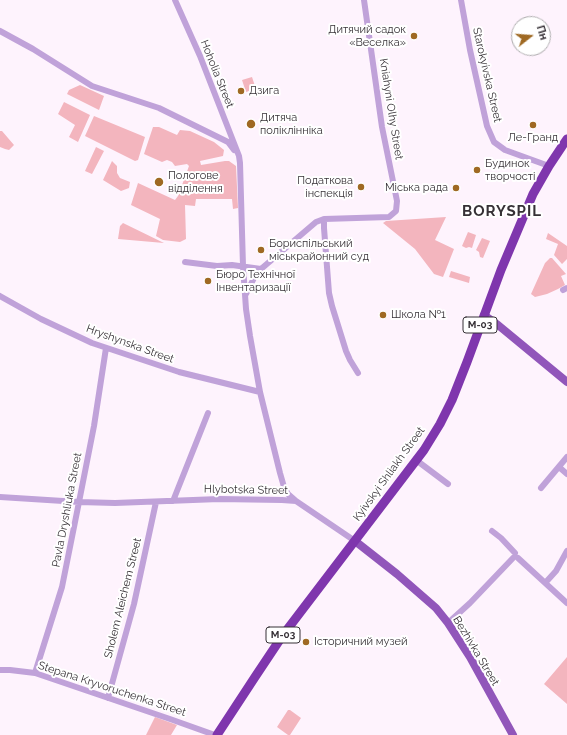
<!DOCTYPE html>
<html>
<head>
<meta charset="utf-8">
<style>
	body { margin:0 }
	#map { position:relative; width:567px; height:735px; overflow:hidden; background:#fef3fd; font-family:Raleway,sans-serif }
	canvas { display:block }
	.north { position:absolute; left:511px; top:16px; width:40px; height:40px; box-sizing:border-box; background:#fff; border:1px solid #afadaf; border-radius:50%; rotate:73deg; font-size:11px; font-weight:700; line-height:16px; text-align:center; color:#363136 }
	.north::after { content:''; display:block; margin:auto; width:14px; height:18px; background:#9f6923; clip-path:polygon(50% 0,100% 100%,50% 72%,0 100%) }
</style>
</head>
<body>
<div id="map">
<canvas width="567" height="735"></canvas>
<div class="north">Пн</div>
</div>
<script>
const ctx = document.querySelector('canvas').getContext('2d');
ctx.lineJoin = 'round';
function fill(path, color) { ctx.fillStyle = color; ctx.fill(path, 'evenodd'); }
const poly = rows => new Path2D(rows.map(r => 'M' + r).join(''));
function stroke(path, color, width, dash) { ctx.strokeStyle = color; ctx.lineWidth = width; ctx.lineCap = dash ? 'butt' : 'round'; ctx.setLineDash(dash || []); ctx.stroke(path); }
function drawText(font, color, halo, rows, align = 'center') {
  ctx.font = font + ' Raleway,sans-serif'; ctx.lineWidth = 4; ctx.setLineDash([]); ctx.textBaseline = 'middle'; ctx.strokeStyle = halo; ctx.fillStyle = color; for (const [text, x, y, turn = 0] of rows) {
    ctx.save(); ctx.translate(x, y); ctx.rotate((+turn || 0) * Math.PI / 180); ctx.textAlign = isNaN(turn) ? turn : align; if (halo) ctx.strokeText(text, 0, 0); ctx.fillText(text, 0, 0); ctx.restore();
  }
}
fill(poly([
	[252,77,256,89,246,92,242,80],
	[80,85,104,96,99,110,67,94,69,90],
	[64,102,90,115,78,142,69,137,75,125,58,114],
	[94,116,145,137,138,160,135,161,85,136],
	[153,127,159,127,177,135,180,130,190,131,214,142,224,150,223,156,200,161,201,165,225,161,229,161,236,166,238,208,233,209,232,199,196,199,195,206,185,205,186,239,180,242,163,240,156,236,160,219,131,205,138,183,175,200,178,196,189,166,187,164,175,166,172,162,167,160,162,162,144,154],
	[0,131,2,131,14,145,9,150,5,149,0,147],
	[96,147,104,151,92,174,85,171],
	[112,161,117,166,117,173,120,178,130,182,129,188,121,191,103,180],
	[446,217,435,240,454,249,443,277,434,274,415,249,383,223,386,221],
	[123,223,164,243,118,239,120,226],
	[468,232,476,235,472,248,469,247,466,248,462,246],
	[548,233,567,246,567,259,562,264,554,255,558,244,546,239],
	[482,238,490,241,483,258,480,257,479,252,476,250],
	[550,258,552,258,566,274,561,276,565,285,558,289,547,294,535,297,531,294,545,263],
	[451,271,470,277,469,283,449,277],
	[567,657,567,704,544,684],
	[288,710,290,710,301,718,290,735,288,735,277,727],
	[155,717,177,725,171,735,146,735]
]), '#f3b5be');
stroke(poly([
	[175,0,200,56,239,156,240,163,243,266,244,280,246,309,250,336,260,392,280,473,284,487,288,494,296,501],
	[461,0,470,50,487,126,494,142,505,150,549,166],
	[0,31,33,49,92,86,159,108,228,142,234,150],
	[324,219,324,228,329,293,332,306,346,351,350,360,358,373],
	[185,262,217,266,232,265,261,269],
	[563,290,567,288],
	[246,294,254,278,261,269,316,222,324,219,389,217,396,211,397,201,382,127,364,0],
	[0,296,41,319,92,343,179,372,260,392],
	[416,460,448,484],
	[559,467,567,474],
	[541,488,567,457],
	[0,497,79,502,115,503,219,499,282,500,296,501,355,541],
	[173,501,208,413],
	[492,531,501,538,515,553],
	[518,558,567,603],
	[546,582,556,571,567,551],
	[448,623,470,603,513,558],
	[0,670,10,670,35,673,170,719,215,735],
	[35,673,62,587,79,502,94,426,106,348],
	[108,698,134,604,156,502]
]), '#c0a2d9', 6);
stroke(poly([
	[484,315,498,325,567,382],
	[355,541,397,574,436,608,448,623,470,657,513,735]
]), '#9156ba', 8);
stroke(poly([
	[217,735,255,677,283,635,424,450,440,424,452,400,467,362,501,270,533,194,549,166,567,139]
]), '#7f36ad', 9);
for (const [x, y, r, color] of [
	[414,36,4,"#9f6923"],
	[241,91,4,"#9f6923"],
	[251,124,5,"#9f6923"],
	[533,125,4,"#9f6923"],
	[477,170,4,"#9f6923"],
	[159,182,5,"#9f6923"],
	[361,187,4,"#9f6923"],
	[456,188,4,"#9f6923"],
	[261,250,4,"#9f6923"],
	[208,281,4,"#9f6923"],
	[383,315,4,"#9f6923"],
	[306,642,4,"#9f6923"]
]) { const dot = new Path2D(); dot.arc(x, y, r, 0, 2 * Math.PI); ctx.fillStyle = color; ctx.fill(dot); stroke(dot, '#fff', 1.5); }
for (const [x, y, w] of [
	[480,325,34],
	[283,635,34]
]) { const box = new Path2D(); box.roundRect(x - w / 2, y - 8, w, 16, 3); ctx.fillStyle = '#fff'; ctx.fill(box); stroke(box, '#363136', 1); }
drawText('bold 10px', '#363136', null, [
	["М-03",480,325],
	["М-03",283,635]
]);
drawText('11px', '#363136', '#fff', [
	["Дитячий садок",406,30,"right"],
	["«Веселка»",406,43,"right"],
	["Дзига",249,91],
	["Дитяча",260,118],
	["поліклінніка",260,131],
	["Ле-Гранд",533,138,"center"],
	["Будинок",485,164],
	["творчості",485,177],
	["Пологове",168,176],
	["відділення",168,189],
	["Податкова",353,181,"right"],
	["інспекція",353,194,"right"],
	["Міська рада",448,188,"right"],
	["Бориспільський",269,244],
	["міськрайонний суд",269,257],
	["Бюро Технічної",216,275],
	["Інвентаризації",216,288],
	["Школа №1",391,315],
	["Історичний музей",314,642]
], 'left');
drawText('11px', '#363136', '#fff', [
	["Hoholia Street",217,74,68],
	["Starokyivska Street",487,75,77],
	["Kniahyni Olhy Street",391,109,81],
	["Hryshynska Street",130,344,20],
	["Kyivskyi Shliakh Street",389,474,-54],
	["Hlybotska Street",246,490,1],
	["Pavla Dryshliuka Street",67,510,-79],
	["Sholem Aleichem Street",123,598,-76],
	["Bezhivka Street",476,651,59],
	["Stepana Kryvoruchenka Street",112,689,18]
]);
ctx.letterSpacing = '1px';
drawText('bold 15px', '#363136', '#fff', [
	["BORYSPIL",502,211]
]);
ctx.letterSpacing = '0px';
</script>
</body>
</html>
